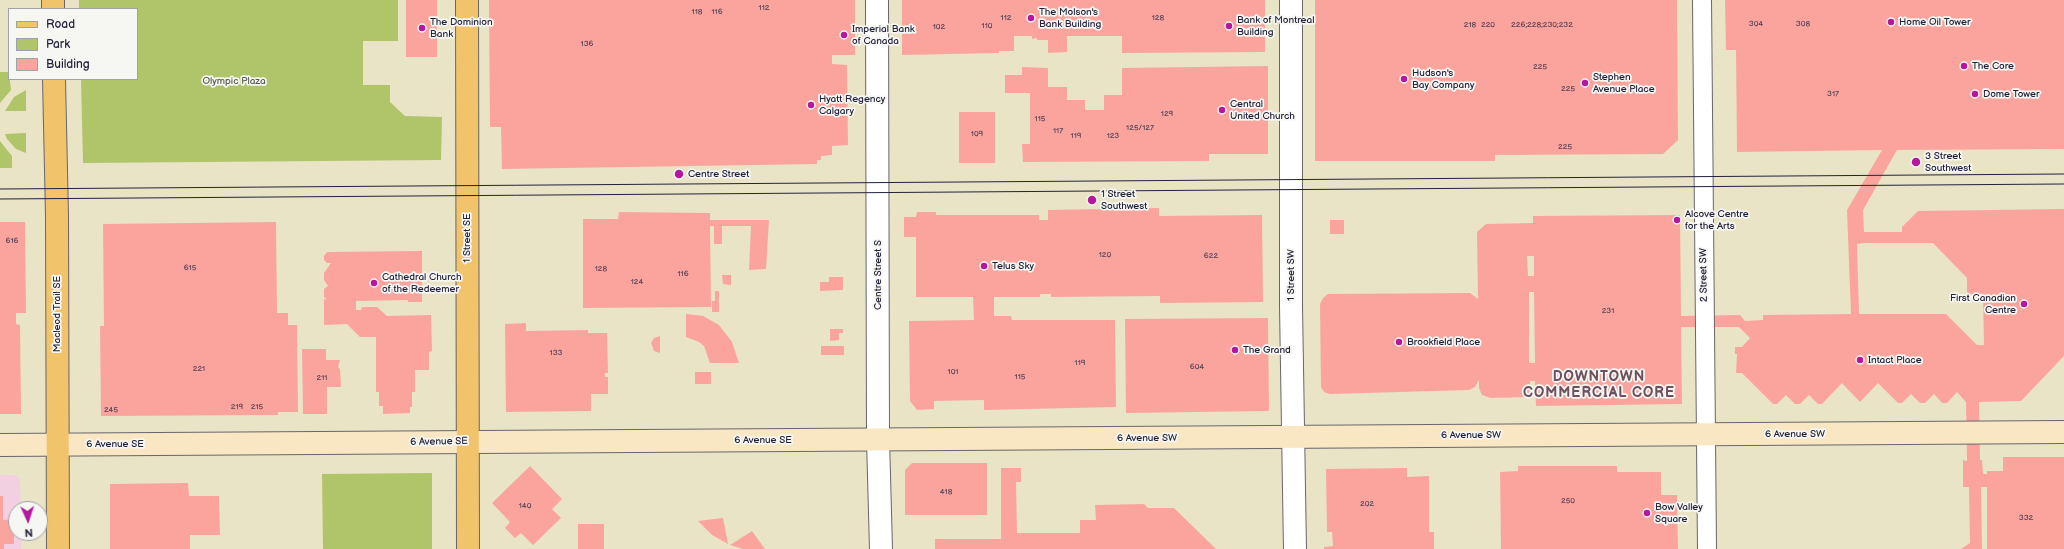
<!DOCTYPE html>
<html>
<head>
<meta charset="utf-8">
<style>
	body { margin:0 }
	#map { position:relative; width:2064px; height:549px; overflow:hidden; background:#e9e4c6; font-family:"Balsamiq Sans",sans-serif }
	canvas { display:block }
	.legend { position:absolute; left:8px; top:8px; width:130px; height:72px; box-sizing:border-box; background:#f6f6f2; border:1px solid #a1a1a9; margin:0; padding:5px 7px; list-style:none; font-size:12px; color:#22223b }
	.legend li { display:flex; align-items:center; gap:8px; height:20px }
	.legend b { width:20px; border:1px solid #a1a1a9 }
	.north { position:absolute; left:8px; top:501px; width:40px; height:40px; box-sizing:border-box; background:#f6f6f2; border:1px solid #a1a1a9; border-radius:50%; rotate:177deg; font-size:11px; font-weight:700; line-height:16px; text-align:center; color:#22223b }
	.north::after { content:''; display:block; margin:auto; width:14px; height:18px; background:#b5179e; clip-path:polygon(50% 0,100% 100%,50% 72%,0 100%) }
</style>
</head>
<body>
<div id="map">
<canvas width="2064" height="549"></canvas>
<ul class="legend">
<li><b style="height:5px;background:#f1c36a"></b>Road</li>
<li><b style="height:11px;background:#b0c56a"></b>Park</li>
<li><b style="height:11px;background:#fba49e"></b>Building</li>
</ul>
<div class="north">N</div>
</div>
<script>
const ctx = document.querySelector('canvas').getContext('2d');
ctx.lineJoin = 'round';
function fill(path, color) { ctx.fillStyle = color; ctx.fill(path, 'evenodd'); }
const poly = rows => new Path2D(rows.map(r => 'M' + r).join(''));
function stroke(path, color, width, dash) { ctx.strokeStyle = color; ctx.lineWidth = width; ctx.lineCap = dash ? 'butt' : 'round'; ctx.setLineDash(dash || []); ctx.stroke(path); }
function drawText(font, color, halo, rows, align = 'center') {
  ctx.font = font + ' "Balsamiq Sans",sans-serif'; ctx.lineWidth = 3.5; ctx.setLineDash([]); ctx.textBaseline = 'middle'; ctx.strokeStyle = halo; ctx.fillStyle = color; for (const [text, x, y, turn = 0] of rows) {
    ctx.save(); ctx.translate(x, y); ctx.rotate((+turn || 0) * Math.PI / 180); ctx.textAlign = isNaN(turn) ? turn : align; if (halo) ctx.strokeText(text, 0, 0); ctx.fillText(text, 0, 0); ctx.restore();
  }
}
fill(poly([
	[0,475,15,475,20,479,21,509,16,509,16,533,21,533,21,549,0,549]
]), '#f2cfe1');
fill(poly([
	[79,0,398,0,398,41,363,41,363,85,390,85,390,102,405,116,442,117,441,160,83,163,81,79,137,79,137,9,79,9],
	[0,72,9,72,11,90,0,103],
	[26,90,26,111,5,111,14,97],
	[26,133,26,153,16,149,7,139,5,134],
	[0,141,12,156,12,168,0,168],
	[432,473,432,549,323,549,322,474]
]), '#b0c56a');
fill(poly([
	[406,0,437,0,437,57,406,57],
	[489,0,855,0,855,55,832,55,832,64,847,65,848,145,832,146,832,155,821,156,821,160,817,160,817,164,502,169,501,127,490,127],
	[902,0,1265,0,1265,52,1122,53,1122,36,1067,36,1067,52,1048,53,1048,40,1037,40,1037,38,1032,39,1032,36,1014,36,1014,51,999,51,999,53,902,55],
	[1315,0,1677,0,1678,140,1663,154,1495,155,1495,161,1315,161],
	[1725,0,2064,0,2064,149,1897,150,1863,210,1864,232,1902,232,1902,227,1918,211,2064,209,2064,356,2021,401,1979,402,1980,460,1982,460,1983,474,1987,474,1987,471,2003,471,2003,457,2064,457,2064,549,1987,549,1987,487,1981,487,1982,549,1961,549,1970,543,1969,487,1963,487,1963,460,1967,461,1966,402,1957,392,1947,403,1942,403,1934,394,1925,403,1920,403,1911,394,1902,403,1898,403,1878,383,1860,402,1842,383,1822,404,1818,404,1809,395,1800,404,1795,404,1786,395,1777,404,1773,404,1742,373,1736,373,1737,354,1735,354,1735,347,1742,347,1750,338,1739,327,1681,327,1682,404,1536,406,1535,381,1530,381,1530,397,1490,398,1482,395,1479,388,1479,380,1475,387,1469,390,1330,394,1324,392,1321,387,1320,304,1323,298,1328,294,1470,293,1478,299,1477,232,1486,224,1533,223,1533,216,1680,215,1681,316,1740,315,1745,321,1763,320,1763,315,1851,314,1847,210,1882,150,1737,152,1736,50,1726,50],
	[1864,243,1933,243,1967,278,1967,294,1983,294,1984,345,1977,345,1946,314,1859,314,1857,244],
	[1527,256,1534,256,1534,276,1528,276],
	[1529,292,1534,292,1535,363,1529,363],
	[1268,66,1268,154,1209,154,1209,161,1023,162,1022,144,1030,144,1030,93,1005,93,1005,75,1022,75,1022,67,1048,68,1048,87,1067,87,1067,100,1085,100,1085,110,1104,110,1104,95,1122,95,1122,68],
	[959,112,995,112,995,163,959,163],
	[1159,208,1159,216,1262,215,1263,302,1160,303,1160,296,1051,297,1051,294,1040,294,1040,297,994,297,994,316,1011,316,1012,320,1115,320,1116,407,984,410,984,400,934,401,934,409,917,410,910,401,909,321,974,320,973,297,916,297,916,237,904,237,904,217,916,217,917,212,936,212,936,215,1039,215,1039,220,1048,220,1048,210],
	[619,212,710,213,710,220,769,220,766,269,749,270,751,226,722,226,722,244,714,244,714,226,710,226,711,307,583,308,583,219,618,219],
	[1330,220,1344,220,1344,234,1330,234],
	[0,222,25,222,26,313,16,313,16,324,20,325,21,414,0,414],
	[276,222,277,313,288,313,288,325,297,325,298,412,278,412,278,415,101,416,100,326,104,326,103,224],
	[422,251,422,302,408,302,408,300,356,301,356,310,361,310,362,307,377,307,387,316,431,315,432,351,429,352,429,370,415,370,415,392,412,392,412,407,410,407,410,413,383,414,383,406,379,406,379,392,376,392,376,337,360,337,347,324,324,325,324,299,327,300,324,297,324,289,328,286,324,280,324,273,331,263,327,263,324,260,324,256,327,252],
	[722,275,731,275,731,285,723,284],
	[829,277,843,277,843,290,820,291,820,282,829,282],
	[715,291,719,291,719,312,712,312,712,301,715,301],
	[686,314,703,316,719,325,732,342,739,363,710,363,704,346,699,342,686,337],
	[1268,318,1269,411,1126,413,1125,319],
	[526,323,526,331,588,330,588,333,607,333,608,373,605,373,605,377,608,377,608,394,591,394,591,411,506,412,505,324],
	[830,329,843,329,843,333,839,333,839,340,830,341],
	[660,336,660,353,654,351,651,343,654,338],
	[821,346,844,346,844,355,821,355],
	[302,349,326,349,326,360,340,360,338,367,340,369,341,387,327,387,327,414,303,414],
	[695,372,711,372,711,384,695,384],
	[912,463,987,463,987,515,905,515,905,470],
	[530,466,562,499,552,509,561,518,533,545,521,533,515,538,505,528,510,522,492,503],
	[1518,466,1617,466,1617,472,1661,472,1661,495,1677,495,1678,549,1501,549,1500,472,1518,471],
	[1001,468,1021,468,1021,482,1016,482,1017,533,1080,533,1080,520,1096,520,1095,505,1144,504,1148,508,1174,508,1216,549,935,549,935,539,1001,539],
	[1407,468,1407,477,1429,476,1429,532,1434,532,1434,549,1324,549,1324,547,1333,546,1332,532,1327,532,1326,469],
	[188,483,189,496,219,496,220,535,190,535,190,549,110,549,110,484],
	[0,496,3,496,3,520,14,519,14,544,4,544,4,549,0,549],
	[723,518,725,528,728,544,712,535,698,521],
	[578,524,604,524,604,549,578,549],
	[752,531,765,549,743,549,730,545]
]), '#fba49e');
const minor = poly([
	[1702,0,1707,549]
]);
const tertiary = poly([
	[877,0,878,439,881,549],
	[1291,0,1291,306,1295,549]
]);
const secondary = poly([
	[0,445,2064,432]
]);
const primary = poly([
	[53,0,53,9],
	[467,0,468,549],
	[54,79,57,216,58,549]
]);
stroke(minor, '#68666c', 20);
stroke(tertiary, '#68666c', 24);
stroke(secondary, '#68666c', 24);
stroke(primary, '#68666c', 24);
stroke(minor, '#fff', 18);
stroke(tertiary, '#fff', 22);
stroke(secondary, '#f9e7c3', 22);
stroke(primary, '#f1c36a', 22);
stroke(poly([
	[0,189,2064,174],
	[0,199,2064,184]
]), '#22223b', 1);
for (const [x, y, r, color] of [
	[1031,18,4,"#b5179e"],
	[1891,22,4,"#b5179e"],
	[1229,26,4,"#b5179e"],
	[422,28,4,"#b5179e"],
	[844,35,4,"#b5179e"],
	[1964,66,4,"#b5179e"],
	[1404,79,4,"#b5179e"],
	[1585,83,4,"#b5179e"],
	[1975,94,4,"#b5179e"],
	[811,105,4,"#b5179e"],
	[1222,110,4,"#b5179e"],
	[1916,162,5,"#b5179e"],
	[679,174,5,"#b5179e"],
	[1092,200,5,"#b5179e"],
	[1677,220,4,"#b5179e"],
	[984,266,4,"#b5179e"],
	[374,283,4,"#b5179e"],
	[2024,304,4,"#b5179e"],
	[1399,342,4,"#b5179e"],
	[1235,350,4,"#b5179e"],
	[1860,360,4,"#b5179e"],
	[1647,513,4,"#b5179e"]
]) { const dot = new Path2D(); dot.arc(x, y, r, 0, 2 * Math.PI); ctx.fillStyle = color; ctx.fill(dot); stroke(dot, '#f6f6f2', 1.5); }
drawText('8px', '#584254', null, [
	["112",764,8],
	["118",697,12],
	["116",717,12],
	["112",1006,18],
	["128",1158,18],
	["304",1756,24],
	["308",1803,24],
	["218",1470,25],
	["220",1488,25],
	["226;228;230;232",1542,25],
	["110",987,26],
	["102",939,27],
	["136",587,44],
	["225",1540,67],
	["225",1568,89],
	["317",1833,94],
	["129",1167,114],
	["115",1040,119],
	["125/127",1140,128],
	["117",1058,131],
	["109",977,134],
	["119",1076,136],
	["123",1113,136],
	["225",1565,147],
	["616",12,241],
	["120",1105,255],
	["622",1211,256],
	["615",190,268],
	["128",601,269],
	["116",683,274],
	["124",637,282],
	["231",1608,311],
	["133",556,353],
	["119",1080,363],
	["604",1197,367],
	["221",199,369],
	["101",953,372],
	["115",1020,377],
	["211",322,378],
	["219",237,407],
	["215",257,407],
	["245",111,410],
	["418",946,492],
	["250",1568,501],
	["202",1367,504],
	["140",525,506],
	["332",2026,518]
]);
drawText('10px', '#22223b', '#f6f6f2', [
	["The Molson's",1039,12],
	["Bank Building",1039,24],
	["Bank of Montreal",1237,20],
	["Building",1237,32],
	["The Dominion",430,22],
	["Bank",430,34],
	["Home Oil Tower",1899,22],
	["Imperial Bank",852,29],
	["of Canada",852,41],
	["The Core",1972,66],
	["Hudson's",1412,73],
	["Bay Company",1412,85],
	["Stephen",1593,77],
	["Avenue Place",1593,89],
	["Dome Tower",1983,94],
	["Hyatt Regency",819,99],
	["Calgary",819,111],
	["Central",1230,104],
	["United Church",1230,116],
	["3 Street",1925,156],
	["Southwest",1925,168],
	["Centre Street",688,174],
	["1 Street",1101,194],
	["Southwest",1101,206],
	["Alcove Centre",1685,214],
	["for the Arts",1685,226],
	["Telus Sky",992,266],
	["Cathedral Church",382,277],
	["of the Redeemer",382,289],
	["First Canadian",2016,298,"right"],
	["Centre",2016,310,"right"],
	["Brookfield Place",1407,342],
	["The Grand",1243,350],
	["Intact Place",1868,360],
	["Bow Valley",1655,507],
	["Square",1655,519]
], 'left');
drawText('10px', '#545b4b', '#f6f6f2', [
	["Olympic Plaza",234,81]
]);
drawText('10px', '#22223b', '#f6f6f2', [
	["1 Street SE",467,238,-90],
	["Centre Street S",878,275,-90],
	["1 Street SW",1291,275,-90],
	["2 Street SW",1704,275,-91],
	["Macleod Trail SE",57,314,-90],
	["6 Avenue SW",1795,434],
	["6 Avenue SW",1471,435],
	["6 Avenue SW",1147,438],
	["6 Avenue SE",763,440],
	["6 Avenue SE",439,442,-1],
	["6 Avenue SE",115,444]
]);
ctx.letterSpacing = '1px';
drawText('bold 14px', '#6e505e', '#f6f6f2', [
	["DOWNTOWN",1599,377],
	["COMMERCIAL CORE",1599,393]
]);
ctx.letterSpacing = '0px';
</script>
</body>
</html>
